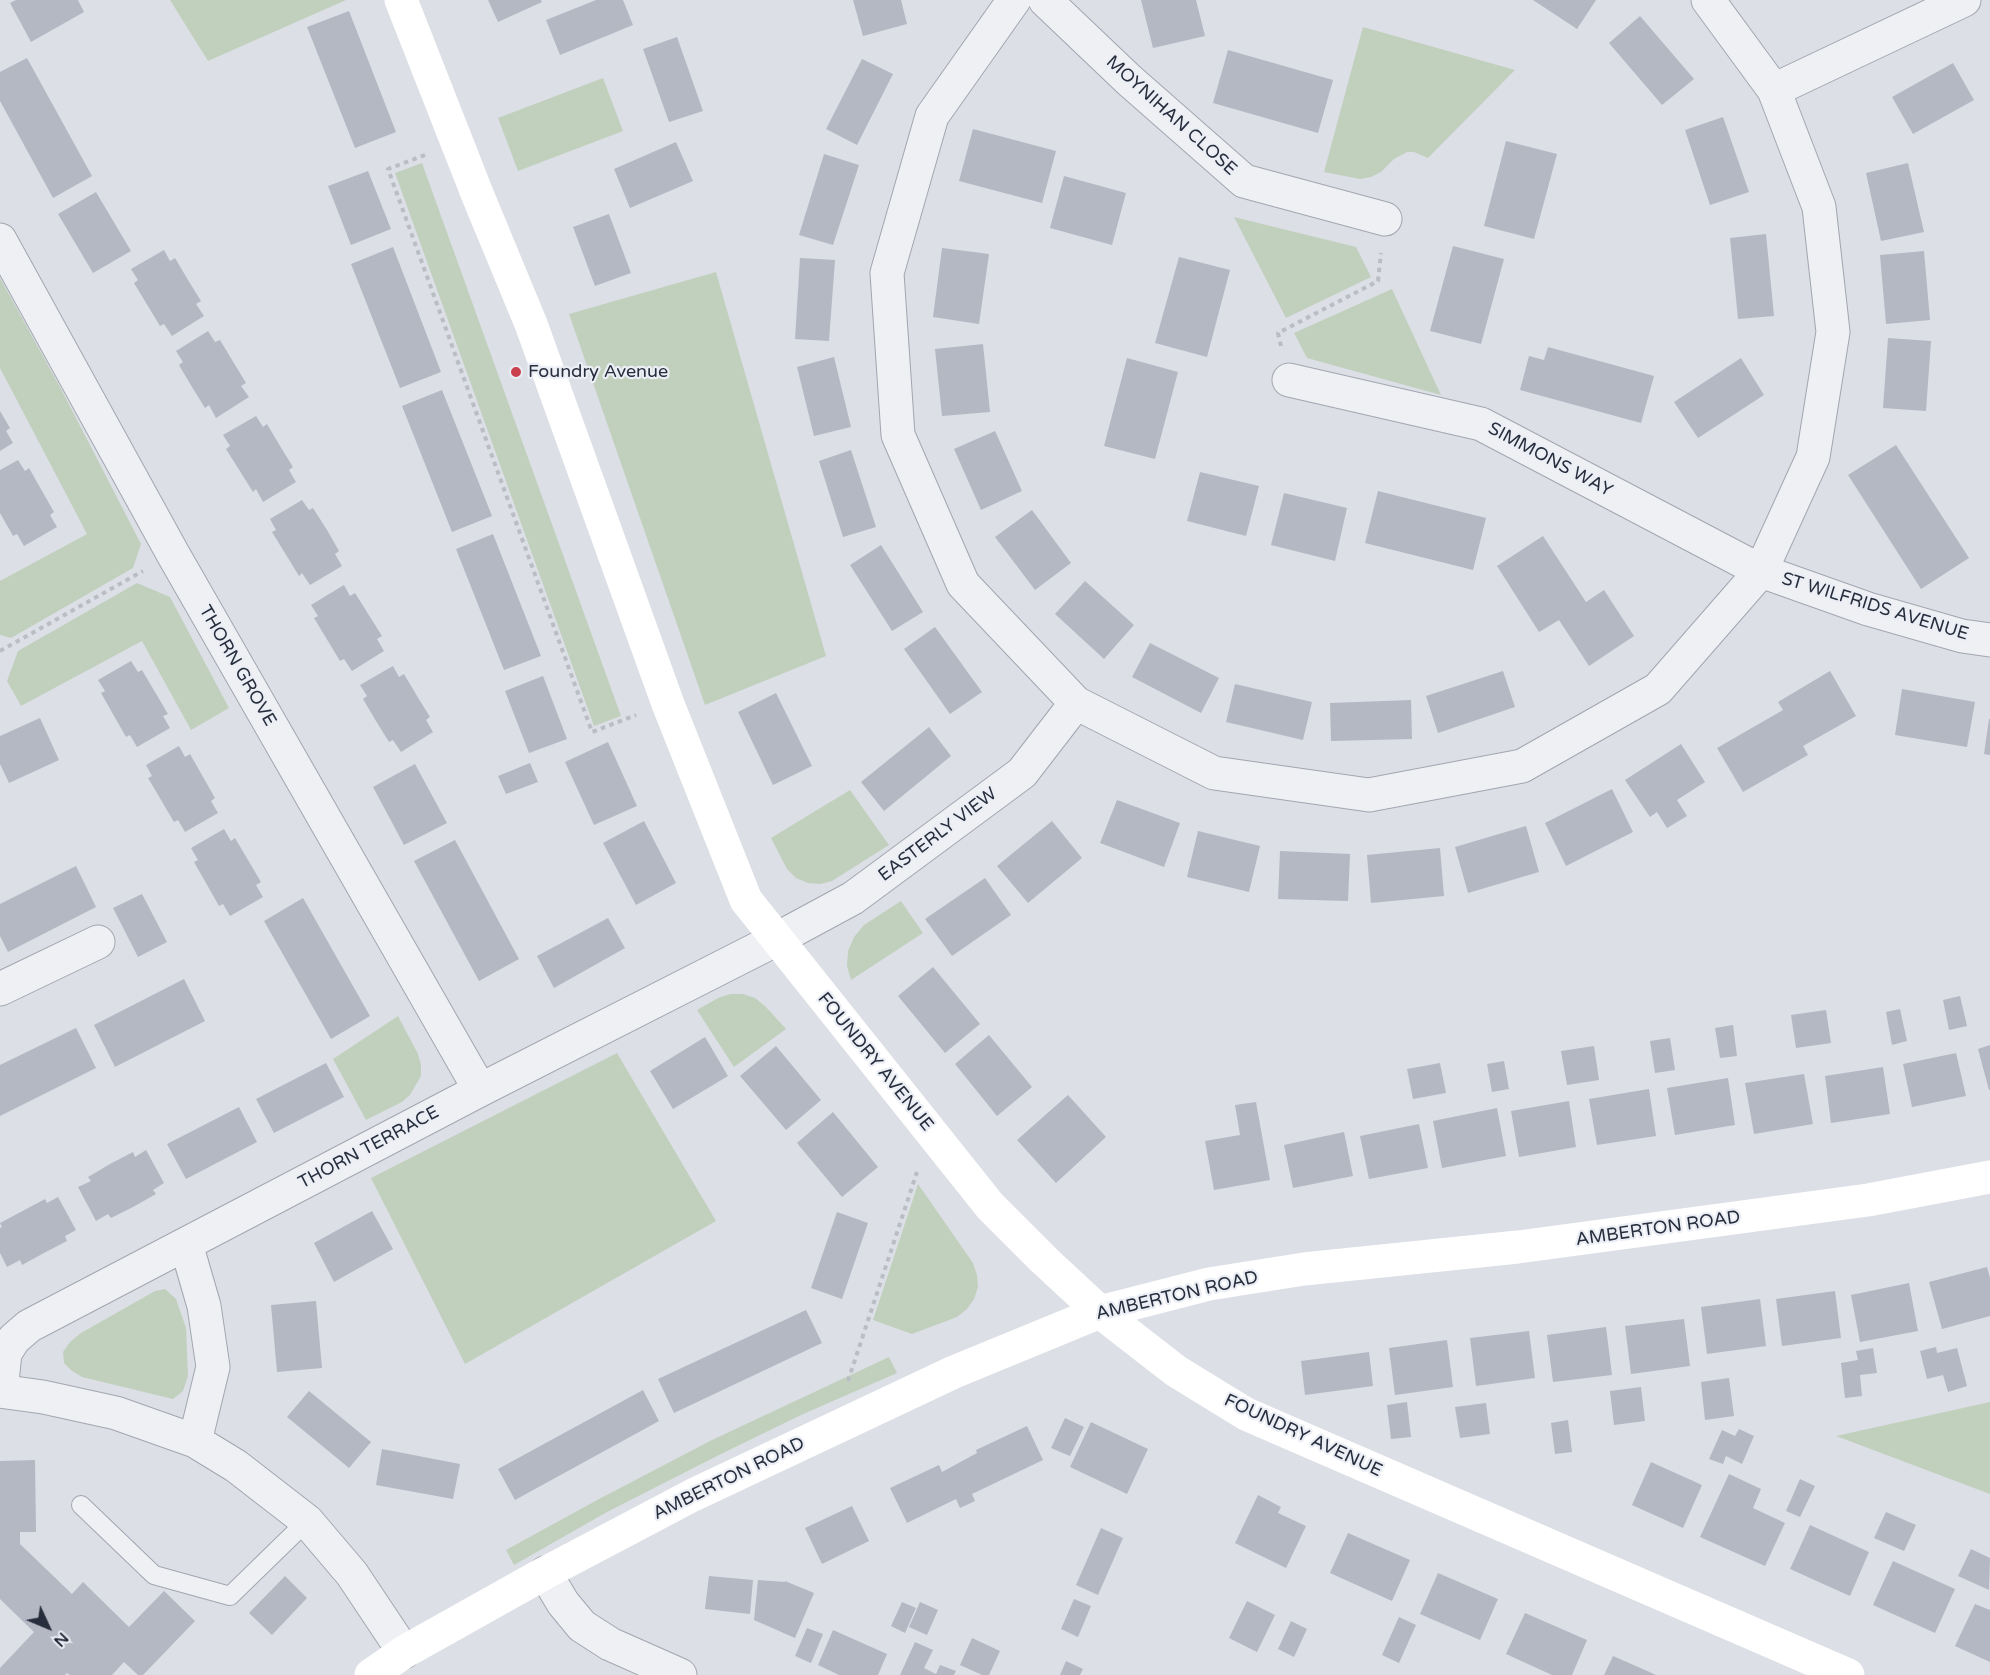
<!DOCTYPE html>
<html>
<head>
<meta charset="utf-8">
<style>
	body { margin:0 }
	#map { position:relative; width:1990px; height:1675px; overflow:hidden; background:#dcdfe6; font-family:"Varela Round",sans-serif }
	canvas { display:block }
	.north { position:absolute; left:18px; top:1597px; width:60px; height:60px; -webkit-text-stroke:4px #ebeef4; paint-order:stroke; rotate:134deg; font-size:16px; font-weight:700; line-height:24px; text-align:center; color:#262d3c }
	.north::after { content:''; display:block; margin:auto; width:21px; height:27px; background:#262d3c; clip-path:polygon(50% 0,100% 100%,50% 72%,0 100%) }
</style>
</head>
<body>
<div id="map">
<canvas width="1990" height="1675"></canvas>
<div class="north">N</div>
</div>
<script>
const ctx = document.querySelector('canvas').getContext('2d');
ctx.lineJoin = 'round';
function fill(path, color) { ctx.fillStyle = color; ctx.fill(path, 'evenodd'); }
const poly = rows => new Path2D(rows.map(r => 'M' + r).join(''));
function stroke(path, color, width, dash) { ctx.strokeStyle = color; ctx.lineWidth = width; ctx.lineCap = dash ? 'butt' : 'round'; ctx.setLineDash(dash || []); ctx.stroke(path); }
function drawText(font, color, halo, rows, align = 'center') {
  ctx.font = font + ' "Varela Round",sans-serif'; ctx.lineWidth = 4.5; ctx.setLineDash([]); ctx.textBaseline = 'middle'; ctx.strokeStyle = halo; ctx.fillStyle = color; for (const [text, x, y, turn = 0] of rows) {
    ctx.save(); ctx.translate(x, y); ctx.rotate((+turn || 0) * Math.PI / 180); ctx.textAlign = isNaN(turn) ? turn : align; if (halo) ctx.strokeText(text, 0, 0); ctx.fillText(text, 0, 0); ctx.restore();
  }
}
fill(poly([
	[170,0,346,0,208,61],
	[1363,27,1515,70,1428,158,1414,152,1407,152,1394,159,1381,172,1371,177,1360,179,1324,172],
	[603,78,623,131,518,171,498,118],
	[422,163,621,716,594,726,395,173],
	[1234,217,1356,247,1371,277,1286,318],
	[716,272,826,656,705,705,569,314],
	[0,278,60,387,141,544,133,568,11,638,0,635,0,581,87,534,0,368],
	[1392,289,1441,395,1307,358,1294,333],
	[137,583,170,597,229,708,191,730,142,641,21,706,7,681,18,651],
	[850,790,889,845,832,881,820,884,808,883,796,878,787,869,771,838],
	[901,901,923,933,851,980,847,966,848,951,854,937,864,925],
	[731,994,743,994,755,998,765,1006,786,1029,734,1067,697,1010,720,997],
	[398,1016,418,1054,421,1065,421,1076,410,1095,402,1102,366,1120,333,1059],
	[617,1053,716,1221,465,1364,371,1178],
	[918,1184,973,1263,977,1275,978,1287,974,1299,967,1309,957,1317,912,1334,873,1320],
	[165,1289,176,1299,186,1328,188,1376,183,1391,173,1399,82,1377,72,1371,64,1363,63,1352,70,1342,81,1333,155,1291],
	[889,1357,897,1373,801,1415,719,1455,607,1512,514,1565,506,1550,599,1499,712,1440],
	[1990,1402,1990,1494,1836,1436]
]), '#c1d0bd');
fill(poly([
	[16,0,78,0,84,12,31,42,10,3],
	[488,0,541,0,542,2,498,22],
	[596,0,623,0,633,25,560,55,546,20],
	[853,0,901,0,907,24,863,36],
	[1141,0,1196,0,1205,36,1153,48],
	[1533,0,1596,0,1577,29],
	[349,11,396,132,355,148,307,27],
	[1640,16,1694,79,1662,105,1609,43],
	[677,37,703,111,669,122,643,49],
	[1228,50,1333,80,1318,133,1213,103],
	[27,58,92,176,53,198,0,101,0,72],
	[862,59,893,74,857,145,826,129],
	[1953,63,1974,100,1913,134,1892,97],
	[1723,117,1749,192,1710,205,1685,130],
	[973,129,1056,151,1042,203,959,181],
	[1506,141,1557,154,1534,239,1484,226],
	[676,142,693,181,630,208,614,169],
	[824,154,859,165,833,245,799,235],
	[1908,163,1924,232,1881,241,1866,173],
	[368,171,391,229,351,245,328,186],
	[1064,176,1126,193,1112,245,1050,228],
	[96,192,131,251,93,273,58,214],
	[609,214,631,273,595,286,573,227],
	[1766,234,1774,316,1738,319,1730,238],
	[1453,246,1504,259,1481,344,1430,331],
	[393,247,441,372,400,388,351,264],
	[942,248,989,254,979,324,933,317],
	[164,250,170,261,175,258,188,280,201,301,196,304,204,316,172,336,164,324,160,326,134,283,138,280,131,269],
	[1924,251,1930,320,1886,324,1880,255],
	[1179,257,1230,270,1207,357,1155,343],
	[800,258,835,260,829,341,795,339],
	[208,331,215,342,220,340,246,383,241,386,249,397,216,418,209,405,205,408,192,387,179,365,183,362,176,351],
	[1888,338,1931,341,1926,411,1883,408],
	[983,344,990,412,942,416,935,349],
	[1548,347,1654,376,1641,423,1520,390,1529,356,1544,360],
	[834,357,851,427,814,436,797,367],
	[1127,358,1178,372,1155,459,1104,446],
	[1741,358,1764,395,1698,438,1674,402],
	[442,390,492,516,452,532,402,406],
	[0,411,10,428,6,431,13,443,0,451],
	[256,416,263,427,267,424,280,446,293,467,289,470,296,482,263,502,256,489,253,492,226,449,230,446,223,435],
	[995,431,1022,491,981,510,954,449],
	[1896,445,1969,558,1921,589,1848,475],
	[851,450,876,527,843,537,819,461],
	[18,460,25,471,29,468,54,512,50,515,57,527,24,546,17,534,13,536,0,513,0,470],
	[1200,472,1259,486,1246,536,1187,521],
	[1378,491,1486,518,1473,570,1365,543],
	[1284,493,1347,508,1335,561,1271,545],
	[302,500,309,510,313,508,327,530,339,551,335,554,342,566,310,585,302,573,299,576,272,532,276,530,270,519],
	[1032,510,1071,563,1035,590,995,537],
	[493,534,541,656,504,670,456,549],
	[1543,536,1586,602,1604,590,1634,636,1589,666,1559,620,1539,632,1497,566],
	[881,545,923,612,892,631,850,565],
	[1085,581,1134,625,1104,659,1055,614],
	[344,585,350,596,355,593,382,636,377,639,384,651,352,671,344,659,340,661,314,618,318,616,311,605],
	[935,627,982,692,950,714,904,649],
	[1150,643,1219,678,1201,713,1132,677],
	[131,661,138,672,142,670,168,714,163,716,170,728,137,747,130,735,126,737,101,693,105,691,98,680],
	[393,666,399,677,404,674,417,696,430,717,426,720,433,732,401,752,393,740,389,742,376,721,363,699,367,696,360,685],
	[1503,671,1515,707,1438,733,1426,696],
	[1830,671,1856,716,1803,746,1808,755,1743,792,1717,748,1783,710,1778,702],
	[543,676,567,739,529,753,505,691],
	[1235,684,1312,702,1303,740,1226,722],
	[1902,689,1975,702,1967,747,1895,735],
	[776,693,812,766,773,785,738,712],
	[1411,700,1412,739,1331,741,1330,703],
	[40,718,59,760,9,783,0,764,0,736],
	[1989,719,1990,719,1990,755,1984,754],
	[929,727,951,756,884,811,861,782],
	[608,742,637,806,594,825,565,762],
	[1681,744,1705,782,1677,800,1687,816,1667,828,1657,812,1650,817,1625,780],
	[179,746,185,757,190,754,215,798,211,801,218,813,185,832,178,820,174,822,148,778,152,776,146,765],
	[530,763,538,782,506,794,498,776],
	[415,764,447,823,404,845,373,787],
	[1612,789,1633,832,1566,866,1545,823],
	[1117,800,1180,823,1164,867,1100,843],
	[644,821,676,883,636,905,603,843],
	[1052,821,1082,858,1028,903,997,866],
	[1526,826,1539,872,1468,893,1455,847],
	[224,829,231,841,235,838,261,882,256,885,263,897,230,916,223,904,219,906,194,862,198,860,191,848],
	[1198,831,1260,846,1249,892,1187,877],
	[455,840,519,959,479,981,414,861],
	[1440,848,1444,896,1371,903,1367,855],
	[1280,851,1350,854,1348,901,1278,899],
	[76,866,96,907,8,952,0,936,0,904],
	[985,878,1011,915,952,956,925,919],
	[142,894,167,942,138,957,113,908],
	[303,898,370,1016,331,1039,264,921],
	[608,918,625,948,554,988,537,956],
	[933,967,980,1024,945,1053,898,996],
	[184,979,205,1021,115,1067,94,1025],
	[1960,996,1967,1026,1949,1030,1943,1000],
	[1900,1009,1907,1041,1892,1045,1886,1012],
	[1826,1010,1831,1043,1796,1048,1791,1015],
	[1733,1025,1737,1056,1720,1058,1715,1028],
	[76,1028,96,1068,0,1116,0,1065],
	[989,1035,1032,1087,997,1116,955,1064],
	[705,1037,728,1076,673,1109,650,1071],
	[1670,1038,1675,1070,1655,1073,1650,1041],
	[1990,1045,1990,1090,1989,1090,1978,1049],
	[776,1046,821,1100,786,1130,740,1076],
	[1594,1046,1599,1080,1567,1085,1561,1051],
	[1956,1053,1966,1096,1912,1107,1903,1064],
	[1504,1061,1509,1089,1492,1092,1487,1064],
	[326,1063,344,1097,274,1133,256,1099],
	[1440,1063,1446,1093,1413,1099,1407,1069],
	[1883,1067,1890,1114,1831,1123,1825,1076],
	[1804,1074,1813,1124,1754,1134,1745,1083],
	[1728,1078,1735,1125,1675,1135,1667,1088],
	[1649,1089,1656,1136,1597,1145,1589,1099],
	[1068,1095,1106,1137,1056,1183,1017,1140],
	[1569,1101,1576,1147,1519,1157,1511,1111],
	[1256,1102,1270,1180,1214,1190,1205,1141,1240,1135,1235,1105],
	[239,1107,257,1142,186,1179,167,1144],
	[1497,1108,1506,1156,1442,1168,1433,1121],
	[833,1112,878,1167,842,1197,797,1143],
	[1419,1124,1428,1168,1369,1179,1360,1136],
	[1344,1132,1353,1176,1293,1188,1284,1145],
	[146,1150,164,1183,153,1190,156,1194,133,1207,111,1218,108,1214,96,1221,78,1187,91,1181,88,1177,110,1164,133,1152,135,1157],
	[58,1197,76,1230,65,1236,67,1241,44,1253,22,1265,20,1260,7,1267,0,1253,0,1228,2,1227,0,1223,45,1199,47,1203],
	[372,1211,393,1249,334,1282,314,1243],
	[837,1212,868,1223,842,1299,811,1288],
	[1987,1267,1990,1278,1990,1316,1942,1329,1929,1282],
	[1909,1283,1918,1331,1860,1342,1851,1295],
	[1835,1291,1841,1338,1782,1346,1776,1299],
	[1760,1299,1766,1346,1707,1354,1701,1307],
	[316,1301,322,1368,277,1372,271,1305],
	[806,1310,822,1343,674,1413,658,1379],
	[1684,1319,1690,1366,1631,1374,1625,1326],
	[1606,1327,1612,1375,1553,1382,1547,1335],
	[1529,1331,1535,1378,1476,1386,1470,1338],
	[1447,1340,1453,1387,1395,1395,1389,1348],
	[1936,1347,1937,1353,1957,1348,1967,1386,1948,1392,1943,1375,1927,1379,1920,1351],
	[1873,1348,1877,1373,1860,1375,1862,1396,1845,1398,1841,1363,1858,1360,1856,1351],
	[1369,1352,1373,1386,1305,1395,1301,1361],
	[1729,1378,1734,1416,1705,1420,1701,1382],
	[1641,1387,1645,1421,1614,1425,1610,1391],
	[643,1390,659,1421,515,1500,498,1469],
	[309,1391,371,1442,349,1468,287,1417],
	[1407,1402,1411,1437,1391,1439,1387,1405],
	[1486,1403,1490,1434,1460,1438,1455,1407],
	[1065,1418,1084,1427,1070,1456,1051,1448],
	[1568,1420,1572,1452,1555,1454,1551,1423],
	[1091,1422,1148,1449,1127,1494,1070,1467],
	[1027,1426,1043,1460,972,1494,975,1501,960,1508,956,1499,907,1523,890,1488,939,1465,942,1472,977,1453,976,1450],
	[1739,1429,1754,1436,1742,1464,1726,1456,1723,1464,1709,1459,1722,1430,1735,1436],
	[382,1449,460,1464,453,1499,376,1485],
	[35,1460,36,1532,20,1532,20,1544,72,1594,83,1582,129,1627,164,1591,195,1621,143,1675,138,1675,124,1662,112,1675,70,1675,67,1673,65,1675,0,1675,0,1668,34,1632,0,1599,0,1461],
	[1651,1462,1702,1485,1683,1528,1632,1505],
	[1729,1474,1761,1489,1753,1508,1785,1523,1765,1566,1700,1537],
	[1800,1479,1815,1486,1800,1517,1786,1511],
	[1258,1495,1281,1507,1278,1513,1306,1526,1286,1568,1235,1543],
	[852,1506,869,1541,822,1564,805,1528],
	[1886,1512,1916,1525,1904,1551,1874,1538],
	[1810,1525,1869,1552,1850,1596,1790,1569],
	[1101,1528,1123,1538,1098,1595,1076,1585],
	[1348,1533,1410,1560,1392,1601,1330,1573],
	[1971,1549,1990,1558,1989,1590,1958,1576],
	[1893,1561,1955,1589,1935,1633,1873,1605],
	[1438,1573,1498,1599,1480,1640,1420,1614],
	[285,1576,307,1598,272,1635,249,1613],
	[709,1576,753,1580,750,1614,705,1609],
	[758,1580,785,1582,785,1581,814,1593,795,1638,754,1620],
	[1074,1599,1091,1606,1078,1637,1061,1629],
	[1247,1601,1275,1615,1257,1652,1229,1638],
	[902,1602,916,1608,905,1633,891,1626],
	[920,1602,938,1610,927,1635,909,1627],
	[1975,1604,1990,1610,1990,1662,1955,1646],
	[1525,1613,1587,1640,1572,1675,1552,1675,1506,1654],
	[1399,1617,1416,1625,1399,1663,1382,1655],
	[1291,1621,1307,1629,1294,1657,1278,1649],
	[807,1628,823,1634,811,1663,795,1656],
	[833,1630,887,1654,878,1675,839,1675,818,1665],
	[972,1638,1000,1651,989,1675,982,1675,960,1665],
	[915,1642,933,1650,924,1668,936,1674,940,1665,956,1671,954,1675,900,1675],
	[1613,1656,1645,1670,1656,1675,1604,1675],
	[1066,1661,1083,1669,1080,1675,1060,1675]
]), '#b4b8c3');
const lane = poly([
	[81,1505,154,1575,230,1596,307,1521]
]);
const street = poly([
	[1014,0,932,116,887,273,898,435,963,584,1076,703,1214,773,1369,795,1522,766,1658,689,1761,571,1813,457,1833,332,1819,207,1774,90,1708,0],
	[1045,0,1129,80,1244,181,1385,219],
	[1774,90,1964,0],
	[0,240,173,554,480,1090],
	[1289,380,1481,424,1761,571,1868,609,1962,636,1990,640],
	[0,989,98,942],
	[186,1244,204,1306,213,1367,195,1441],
	[0,1391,43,1397,116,1413,195,1441,236,1466,307,1521,352,1574,404,1652],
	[1,1391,5,1353,14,1339,29,1326,480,1090,777,939,853,898,1022,773,1076,703],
	[545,1573,563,1603,582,1626,610,1644,680,1675]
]);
stroke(lane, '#a2a6b0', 20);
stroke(street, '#a2a6b0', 35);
stroke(poly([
	[425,155,388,169,592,732,636,715],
	[1281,346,1278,333,1378,281,1381,253],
	[0,651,143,571],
	[848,1381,917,1172]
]), '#bbbdc4', 4, [4.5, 4.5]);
stroke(lane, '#eff0f4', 18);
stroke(street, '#eff0f4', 33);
stroke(poly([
	[401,0,478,196,531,324,668,704,746,900,990,1206,1044,1260,1100,1312,1176,1371,1246,1414,1848,1675],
	[371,1675,404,1652,545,1573,693,1495,954,1372,1100,1312,1209,1284,1304,1269,1518,1247,1868,1200,1990,1177]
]), '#fff', 33);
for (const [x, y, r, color] of [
	[516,372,6,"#ca424f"]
]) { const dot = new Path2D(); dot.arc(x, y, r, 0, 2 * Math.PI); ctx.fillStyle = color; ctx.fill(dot); stroke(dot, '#ebeef4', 2); }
drawText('18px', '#262d3c', '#ebeef4', [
	["MOYNIHAN CLOSE",1171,116,42],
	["SIMMONS WAY",1550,460,28],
	["ST WILFRIDS AVENUE",1875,607,17],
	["THORN GROVE",237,666,60],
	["EASTERLY VIEW",938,835,-37],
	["FOUNDRY AVENUE",875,1062,51],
	["THORN TERRACE",369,1148,-28],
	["AMBERTON ROAD",1658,1229,-8],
	["AMBERTON ROAD",1177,1296,-13],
	["FOUNDRY AVENUE",1303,1436,25],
	["AMBERTON ROAD",729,1479,-26]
]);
drawText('18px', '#262d3c', '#ebeef4', [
	["Foundry Avenue",528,372]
], 'left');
</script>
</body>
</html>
